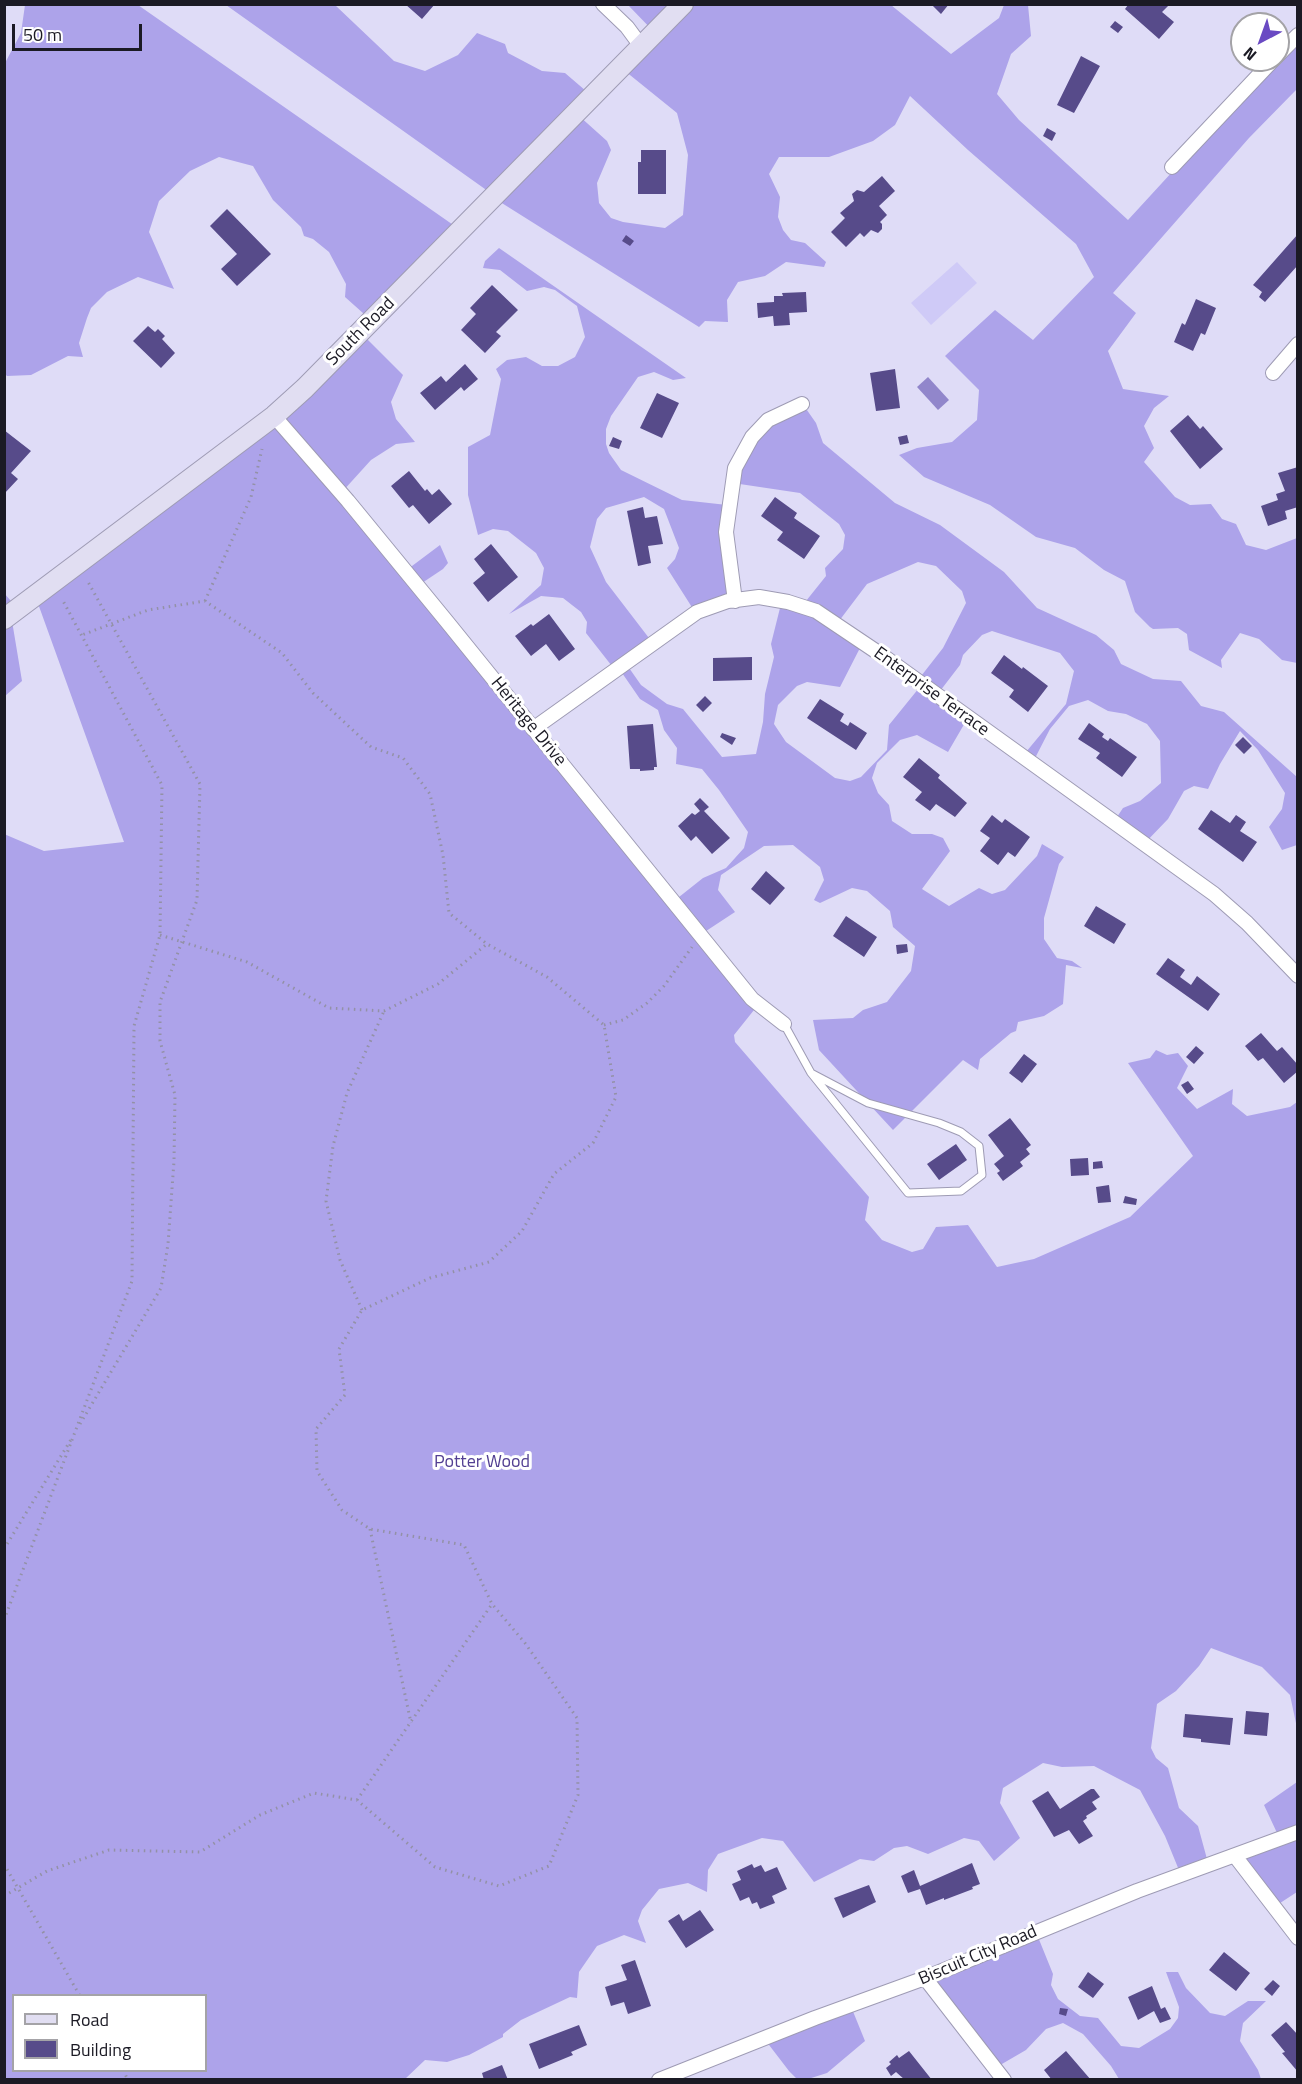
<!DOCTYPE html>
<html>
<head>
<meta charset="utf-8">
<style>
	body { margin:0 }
	#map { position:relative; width:1302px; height:2084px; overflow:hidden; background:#dfdcf7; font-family:"Titillium Web",sans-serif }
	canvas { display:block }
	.frame { position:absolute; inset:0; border:6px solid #1b1a24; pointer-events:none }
	.legend { position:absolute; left:12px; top:1994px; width:195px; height:78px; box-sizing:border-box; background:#fff; border:2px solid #a4a3a7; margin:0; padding:8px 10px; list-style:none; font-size:18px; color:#1b1a24 }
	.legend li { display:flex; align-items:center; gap:12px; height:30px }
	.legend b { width:30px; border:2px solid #a4a3a7 }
	.north { position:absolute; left:1230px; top:12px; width:60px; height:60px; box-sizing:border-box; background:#fff; border:2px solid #a4a3a7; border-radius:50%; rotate:221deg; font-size:16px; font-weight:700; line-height:24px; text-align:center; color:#1b1a24 }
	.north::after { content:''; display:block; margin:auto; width:21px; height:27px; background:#6a4ac3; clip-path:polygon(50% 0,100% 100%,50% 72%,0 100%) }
	.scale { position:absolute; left:12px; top:24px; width:130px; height:27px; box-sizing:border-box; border:3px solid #1b1a24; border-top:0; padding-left:8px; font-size:18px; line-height:21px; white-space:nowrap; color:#1b1a24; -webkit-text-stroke:4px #fff; paint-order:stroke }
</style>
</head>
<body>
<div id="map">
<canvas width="1302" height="2084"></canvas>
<div class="frame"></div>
<ul class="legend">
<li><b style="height:8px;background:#e1def2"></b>Road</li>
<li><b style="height:16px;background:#574b8a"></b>Building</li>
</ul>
<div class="north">N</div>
<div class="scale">50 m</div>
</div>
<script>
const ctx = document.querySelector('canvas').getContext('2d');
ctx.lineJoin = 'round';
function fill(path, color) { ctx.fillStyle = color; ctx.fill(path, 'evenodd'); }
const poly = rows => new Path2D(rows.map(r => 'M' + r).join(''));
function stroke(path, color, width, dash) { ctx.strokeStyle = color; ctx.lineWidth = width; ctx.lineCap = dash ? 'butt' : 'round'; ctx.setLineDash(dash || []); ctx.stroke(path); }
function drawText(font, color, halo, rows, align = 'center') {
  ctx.font = font + ' "Titillium Web",sans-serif'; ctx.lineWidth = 6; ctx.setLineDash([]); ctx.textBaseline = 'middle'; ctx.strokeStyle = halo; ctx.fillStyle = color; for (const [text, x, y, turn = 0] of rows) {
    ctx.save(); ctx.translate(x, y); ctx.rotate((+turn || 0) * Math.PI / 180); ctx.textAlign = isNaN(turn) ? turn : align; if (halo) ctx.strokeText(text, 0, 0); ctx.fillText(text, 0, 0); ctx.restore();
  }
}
fill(poly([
	[957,262,977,283,931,325,911,303]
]), '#cfcaf7');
fill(poly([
	[25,5,138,5,459,229,373,322,345,297,346,284,329,252,313,239,304,236,301,227,273,200,253,166,219,157,190,171,159,201,149,232,174,289,138,277,107,292,91,308,87,318,79,343,83,357,68,356,31,375,7,376,5,374,5,63,21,33],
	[226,5,335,5,394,61,425,71,458,55,477,33,505,44,508,53,542,71,565,73,593,97,578,115,607,141,611,150,597,183,599,203,611,218,623,222,665,228,683,215,688,155,677,113,625,71,656,34,628,5,891,5,951,54,999,18,1004,5,1028,5,1031,36,1011,54,997,94,1019,120,1128,220,1297,36,1297,89,1249,138,1113,293,1136,313,1108,351,1123,389,1169,396,1154,408,1144,426,1154,448,1144,462,1175,497,1190,505,1211,504,1222,519,1236,524,1246,545,1266,550,1297,538,1297,663,1282,660,1259,639,1240,633,1221,660,1222,668,1189,650,1187,634,1178,628,1153,629,1150,627,1135,612,1125,581,1104,570,1075,548,1036,537,990,505,924,477,899,455,917,448,952,442,977,420,979,390,945,356,961,341,995,310,1033,340,1094,277,1076,244,968,150,910,96,895,125,873,141,829,157,779,157,769,174,780,197,778,217,783,230,791,240,805,243,826,262,824,267,786,262,765,276,738,282,727,300,728,322,705,321,699,327,497,200,492,194],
	[499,248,686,378,673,380,654,372,638,377,611,416,606,429,606,444,609,453,621,470,682,500,727,505,733,596,695,612,667,568,675,559,679,548,664,509,644,497,606,508,597,519,590,547,606,582,652,642,627,665,641,685,667,704,683,709,722,757,756,754,763,722,765,694,774,657,771,644,781,604,802,606,826,576,825,568,843,549,845,535,839,524,800,493,733,483,751,438,802,403,816,423,823,443,895,503,940,525,1004,572,1037,608,1096,635,1114,650,1121,664,1153,679,1181,681,1201,706,1224,712,1297,777,1297,845,1282,850,1269,827,1282,809,1285,793,1258,750,1240,731,1220,764,1208,789,1194,786,1184,791,1168,819,1143,845,1113,823,1123,808,1140,801,1161,783,1160,741,1147,724,1126,714,1108,711,1088,700,1069,706,1050,729,1032,764,1021,758,1066,704,1074,671,1060,653,992,631,982,635,963,655,960,665,937,695,966,721,948,752,917,735,900,740,877,763,872,778,878,793,889,805,892,821,912,834,932,834,943,838,950,851,922,889,949,906,979,888,992,894,1005,890,1037,856,1042,844,1064,857,1059,864,1044,918,1044,939,1057,958,1072,961,1082,968,1066,965,1063,1004,1044,1016,1018,1022,1016,1031,1011,1033,980,1059,978,1070,963,1060,893,1130,819,1050,813,1020,853,1018,863,1010,887,1002,911,971,915,946,893,927,890,911,867,891,852,888,820,903,814,900,824,880,820,867,793,845,764,846,721,875,718,890,735,912,700,935,758,1005,734,1035,735,1042,869,1197,865,1220,882,1240,912,1252,923,1249,936,1227,968,1225,997,1267,1034,1259,1130,1217,1193,1156,1128,1063,1150,1058,1156,1050,1167,1055,1178,1053,1188,1066,1177,1088,1197,1109,1233,1089,1232,1104,1247,1116,1290,1107,1297,1102,1297,1728,1290,1695,1262,1667,1211,1648,1199,1666,1176,1691,1157,1704,1151,1748,1156,1758,1168,1768,1179,1808,1198,1826,1207,1859,1181,1875,1165,1836,1140,1790,1094,1766,1062,1767,1043,1763,1003,1788,1000,1803,1020,1838,994,1861,979,1841,964,1838,928,1854,907,1846,894,1848,874,1861,860,1859,814,1882,783,1841,762,1838,718,1854,708,1870,707,1892,688,1883,659,1889,642,1910,638,1921,646,1943,624,1935,597,1946,579,1972,577,1998,570,1997,521,2020,503,2034,503,2037,469,2055,447,2062,425,2060,405,2079,5,2079,4,834,44,851,124,842,36,598,364,336,403,375,391,402,396,419,415,442,396,444,371,460,342,492,404,572,440,545,448,563,443,569,419,585,674,901,703,878,726,868,744,848,748,832,719,790,702,769,676,764,677,748,664,730,658,710,640,699,620,670,615,670,586,633,587,622,581,612,563,598,541,596,509,614,541,585,544,568,536,553,508,531,493,529,478,535,468,495,468,447,490,435,501,379,496,369,507,360,526,357,542,366,558,366,575,357,585,337,577,306,555,290,544,287,527,291,500,270,483,268,485,261],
	[918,562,936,566,962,591,966,603,943,648,918,680,919,688,889,725,887,750,861,777,850,781,835,778,786,742,774,724,778,705,797,686,807,682,840,687,861,646,836,625,867,584],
	[14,1996,206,1996,206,2070,14,2070],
	[4,593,17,608,12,621,22,681,5,696],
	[1297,1782,1297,1892,1274,1907,1239,1855,1278,1835,1264,1805],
	[1032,1935,1038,1937,1053,1974,1051,1985,1058,1999,1080,2016,1098,2018,1121,2046,1139,2048,1170,2029,1178,2018,1179,2007,1166,1972,1178,1972,1186,1988,1210,2013,1225,2016,1248,2001,1266,2001,1243,2023,1240,2041,1258,2070,1261,2079,1119,2079,1111,2066,1083,2034,1063,2023,1046,2029,1026,2050,995,2068,928,1984],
	[852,2009,865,2041,827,2073,808,2079,798,2080,789,2071,766,2041]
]), '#ada3ea');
fill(poly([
	[928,377,949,400,938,410,917,387]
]), '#9186cb');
fill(poly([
	[405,4,435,4,422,19],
	[931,4,949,4,941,14],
	[1128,5,1169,5,1162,12,1174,22,1159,39,1125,9],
	[1115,21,1123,27,1118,33,1110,27],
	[1081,56,1100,66,1074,113,1057,105],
	[1047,128,1056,133,1052,141,1043,136],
	[641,150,666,150,666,194,638,194,638,162,641,162],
	[882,176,895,191,879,206,887,215,880,222,882,224,882,229,878,233,871,230,864,237,860,233,846,247,831,232,845,218,840,213,854,201,852,194,857,190,864,192],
	[227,209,271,254,237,286,221,269,237,254,210,226],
	[1298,234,1298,265,1265,302,1259,297,1262,292,1253,285],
	[626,235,634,241,630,246,622,241],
	[492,285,518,310,496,332,501,336,485,353,461,330,476,314,470,308],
	[806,292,807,312,789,313,790,325,774,326,773,316,758,318,757,303,774,302,774,296,783,296,782,293],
	[1196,299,1216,308,1205,335,1201,333,1193,351,1174,342,1182,323,1185,325],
	[148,326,155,332,158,329,165,336,162,339,175,353,161,368,133,341],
	[465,364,478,379,464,391,461,387,435,410,420,393,441,376,446,382],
	[895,369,900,408,876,411,870,373],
	[657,393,679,403,662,438,640,428],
	[1188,415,1200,429,1203,426,1223,449,1200,469,1170,431],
	[4,430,31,451,11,473,18,479,4,494],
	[907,435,909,443,900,445,898,437],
	[613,437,622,441,619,449,609,446],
	[1298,467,1298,507,1285,511,1287,519,1268,526,1261,506,1278,500,1276,494,1285,491,1278,473],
	[409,471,425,491,427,489,432,495,439,489,452,504,429,524,413,505,409,508,391,486],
	[775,497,797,513,794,518,820,536,804,559,777,540,783,532,761,516],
	[643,507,645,518,657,516,663,544,648,546,651,563,638,566,627,511],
	[491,544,518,577,488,602,473,583,485,573,474,559],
	[549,614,575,649,559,661,546,644,531,656,515,636,531,624,533,626],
	[1004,655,1022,669,1023,667,1048,686,1028,712,1009,697,1014,690,991,673],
	[752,657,752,680,713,681,713,658],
	[705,696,712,703,703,712,696,705],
	[820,699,844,714,840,721,848,726,850,722,867,733,856,750,807,718],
	[1089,723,1104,734,1102,737,1108,741,1110,738,1137,757,1122,777,1096,758,1100,753,1078,739],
	[653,724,657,767,654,767,654,770,640,771,640,769,630,769,627,726],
	[722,733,736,738,732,745,720,737],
	[1243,737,1252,746,1244,754,1235,745],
	[919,758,940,775,938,778,967,803,955,817,936,804,930,811,915,800,922,792,903,777],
	[700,798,709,807,704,811,730,838,712,854,696,836,691,841,678,826,692,813,695,815,700,811,694,804],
	[1211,810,1230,823,1236,815,1246,822,1240,831,1257,842,1243,862,1198,829],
	[992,815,1002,823,1005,819,1030,837,1015,857,1008,852,998,865,980,851,990,838,980,831],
	[766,871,785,888,770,905,751,889],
	[1096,906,1126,924,1114,944,1084,926],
	[846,916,877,937,864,957,833,936],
	[907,944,908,952,897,954,896,945],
	[1168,958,1185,970,1180,977,1191,985,1197,976,1220,994,1208,1011,1156,974],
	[1261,1033,1277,1051,1282,1047,1298,1065,1298,1071,1284,1083,1263,1058,1258,1061,1245,1046],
	[1196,1046,1204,1053,1194,1064,1186,1057],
	[1024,1054,1037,1064,1022,1083,1009,1073],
	[1188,1081,1194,1089,1187,1094,1181,1085],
	[1010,1118,1031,1145,1026,1149,1030,1154,1020,1162,1023,1166,1003,1181,997,1173,1000,1171,994,1164,1004,1156,988,1135],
	[956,1144,967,1160,939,1180,927,1164],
	[1088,1158,1089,1175,1071,1176,1070,1159],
	[1102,1161,1103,1168,1093,1169,1093,1162],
	[1109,1185,1111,1202,1098,1203,1096,1187],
	[1125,1196,1137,1199,1136,1205,1123,1203],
	[1246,1711,1269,1713,1267,1736,1244,1734],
	[1185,1714,1233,1718,1230,1745,1201,1742,1201,1739,1183,1737],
	[1091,1789,1094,1789,1100,1797,1092,1802,1097,1809,1086,1816,1087,1818,1083,1821,1093,1836,1079,1844,1069,1830,1054,1837,1032,1801,1048,1791,1060,1809],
	[972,1863,980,1884,972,1887,973,1889,944,1900,944,1898,926,1905,920,1889,908,1893,901,1876,914,1870,920,1886],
	[752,1864,754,1868,761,1865,765,1872,777,1867,787,1889,772,1896,775,1903,760,1909,757,1902,752,1904,749,1897,740,1901,732,1884,741,1880,737,1871],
	[869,1885,876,1902,843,1918,834,1898],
	[700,1910,714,1930,686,1948,668,1921,679,1914,683,1921],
	[1224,1952,1250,1973,1236,1991,1209,1970],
	[635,1960,651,2006,628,2014,624,2002,611,2006,605,1987,627,1980,621,1965],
	[1088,1972,1104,1984,1093,1998,1078,1987],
	[1273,1980,1280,1986,1272,1996,1264,1989],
	[1152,1986,1161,2009,1165,2007,1171,2019,1160,2023,1154,2011,1138,2020,1128,1997],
	[1060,2008,1068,2009,1066,2016,1059,2014],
	[1286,2022,1298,2035,1298,2072,1282,2053,1285,2052,1271,2035],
	[579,2025,587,2045,571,2052,573,2055,539,2069,529,2044],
	[909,2051,932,2080,905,2080,896,2072,891,2076,886,2068,891,2064,889,2062,897,2055,899,2058],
	[1066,2051,1091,2080,1052,2080,1044,2070],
	[502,2065,508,2080,484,2080,482,2073]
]), '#574b8a');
const lane = poly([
	[784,1024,811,1073,908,1193,961,1191,982,1175,979,1146,961,1132,939,1123,868,1103,811,1073]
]);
const street = poly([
	[603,4,627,27,641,46],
	[1278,55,1298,35],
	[1172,167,1273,60],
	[1273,373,1298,344],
	[274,416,348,501,448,623,752,999,784,1024],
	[735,601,726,532,735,468,752,437,768,420,802,404],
	[533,729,697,612,728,601,759,597,788,602,816,611,883,656,1214,894,1247,923,1298,976],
	[1235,1856,1298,1938],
	[925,1978,1004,2080],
	[659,2080,815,2018,925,1978,1137,1891,1298,1832]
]);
const secondary = poly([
	[4,619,274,416,305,388,683,4]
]);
stroke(lane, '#9e9bb4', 9);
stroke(street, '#9e9bb4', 16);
stroke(secondary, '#9e9bb4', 22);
stroke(poly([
	[205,601,251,497,262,449],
	[160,935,247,962,329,1008,384,1011,438,984,487,944],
	[604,1025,623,1020,647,1003,664,986,692,947],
	[362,1310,340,1260,326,1201,333,1146,347,1093,384,1011],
	[80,1424,161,1288,168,1244,174,1161,175,1095,160,1041,160,1002,197,900,200,784,87,580],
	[370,1529,411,1723],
	[4,1549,72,1438],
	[4,1620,132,1281,134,1026,160,935,162,785,62,599],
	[357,1800,492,1604],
	[4,1864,80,1996],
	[4,1896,47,1871,109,1850,200,1852,260,1815,314,1793,357,1800,435,1867,499,1886,549,1866,578,1795,577,1718,525,1643,492,1604,464,1545,370,1529,342,1510,317,1471,316,1429,345,1395,339,1349,362,1310,430,1278,489,1262,522,1231,554,1174,593,1143,616,1097,604,1025,547,977,487,944,449,913,443,855,430,794,403,758,371,747,313,693,282,653,205,601,148,610,82,635],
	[123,2070,128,2080]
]), '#9391a6', 3, [1.5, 4.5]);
stroke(lane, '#fff', 7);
stroke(street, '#fff', 14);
stroke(secondary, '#e1def2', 20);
drawText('18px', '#1b1a24', '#fff', [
	["South Road",361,332,-45],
	["Enterprise Terrace",931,692,36],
	["Heritage Drive",528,722,51],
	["Biscuit City Road",978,1956,-23]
]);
drawText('18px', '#534093', '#fff', [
	["Potter Wood",482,1463]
]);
</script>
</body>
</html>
